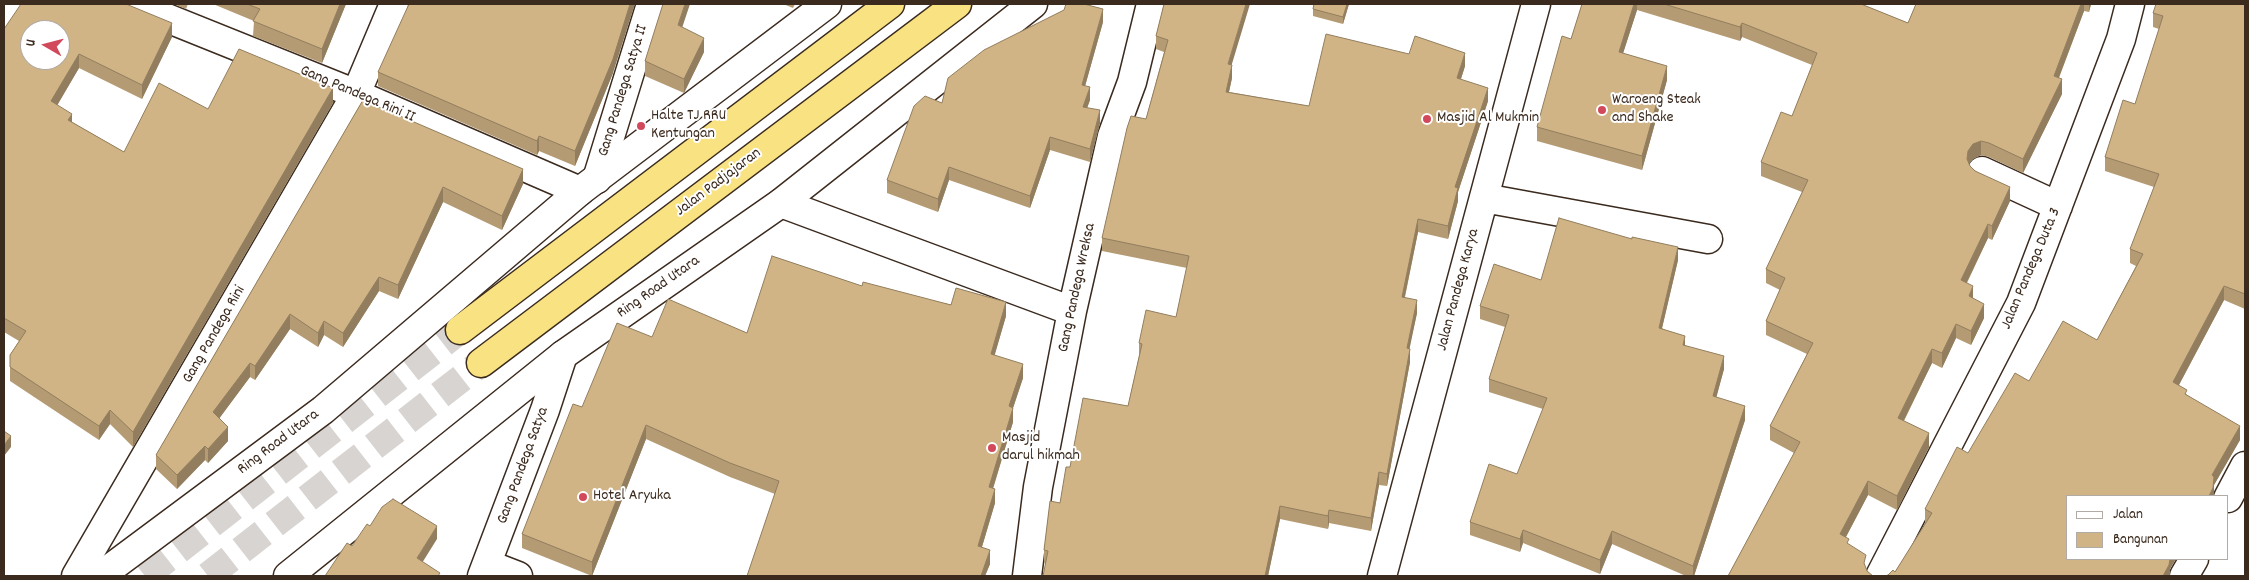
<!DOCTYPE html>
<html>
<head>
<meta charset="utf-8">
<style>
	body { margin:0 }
	#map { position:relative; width:2249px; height:580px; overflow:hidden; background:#fff; font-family:Dekko,sans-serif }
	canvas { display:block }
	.frame { position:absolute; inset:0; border:5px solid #3b2a1e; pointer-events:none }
	.legend { position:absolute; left:2066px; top:495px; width:162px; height:65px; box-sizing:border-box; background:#fff; border:1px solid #b1aaa5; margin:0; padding:6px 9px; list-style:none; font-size:15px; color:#3b2a1e }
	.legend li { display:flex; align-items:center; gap:10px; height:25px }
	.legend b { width:25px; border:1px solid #b1aaa5 }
	.north { position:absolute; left:20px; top:20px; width:50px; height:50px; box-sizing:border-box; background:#fff; border:1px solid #b1aaa5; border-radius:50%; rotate:278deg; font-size:14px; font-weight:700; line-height:20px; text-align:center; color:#3b2a1e }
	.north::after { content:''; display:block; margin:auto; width:18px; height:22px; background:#d1495b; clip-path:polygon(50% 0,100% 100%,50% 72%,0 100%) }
</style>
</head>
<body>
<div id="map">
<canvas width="2249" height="580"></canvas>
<div class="frame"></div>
<ul class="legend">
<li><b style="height:6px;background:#fff"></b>Jalan</li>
<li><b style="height:14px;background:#d1b486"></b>Bangunan</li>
</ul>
<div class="north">U</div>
</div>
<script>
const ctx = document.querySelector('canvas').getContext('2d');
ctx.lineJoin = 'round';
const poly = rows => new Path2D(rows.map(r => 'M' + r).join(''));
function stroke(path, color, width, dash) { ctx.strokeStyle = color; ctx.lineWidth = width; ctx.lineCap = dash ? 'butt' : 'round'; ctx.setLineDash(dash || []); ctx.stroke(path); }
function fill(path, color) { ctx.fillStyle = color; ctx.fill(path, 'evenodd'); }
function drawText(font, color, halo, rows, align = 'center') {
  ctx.font = font + ' Dekko,sans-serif'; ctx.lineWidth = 4; ctx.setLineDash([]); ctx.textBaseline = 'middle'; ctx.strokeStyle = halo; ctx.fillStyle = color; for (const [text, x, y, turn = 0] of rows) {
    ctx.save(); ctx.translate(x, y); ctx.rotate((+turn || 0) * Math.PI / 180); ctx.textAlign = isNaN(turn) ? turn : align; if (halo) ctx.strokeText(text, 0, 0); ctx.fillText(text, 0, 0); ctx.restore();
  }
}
stroke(poly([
	[145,576,460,330],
	[208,576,481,363]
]), '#d8d4d2', 28, [28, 14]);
const street = poly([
	[132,4,356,94,580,191],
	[4,15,9,4],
	[1982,171,2058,206],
	[597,179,651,4],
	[1484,198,1708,239],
	[781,203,1072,311],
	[2228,498,2245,466],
	[487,564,518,576],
	[76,576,356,94,394,4],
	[482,576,545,410,563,355],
	[1027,576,1038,487,1072,311,1112,136,1132,82,1151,4],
	[1382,576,1536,4],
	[1880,576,2021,303,2121,39,2130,4],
	[2184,576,2194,559]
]);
const secondary = poly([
	[100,576,323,410,580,191,827,4],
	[288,576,563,355,781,203,1033,4]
]);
const highway = poly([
	[460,330,890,4],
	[481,363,957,4]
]);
stroke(street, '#3b2a1e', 31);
stroke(secondary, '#3b2a1e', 31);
stroke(highway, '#3b2a1e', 31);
stroke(street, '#fff', 28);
stroke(secondary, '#fff', 28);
stroke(highway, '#f8e281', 28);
fill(poly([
	[173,4,188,4,186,9],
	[213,4,346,4,322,63,253,36,254,21],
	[783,4,795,4,793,8],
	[1164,4,1231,65,1232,78,1229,92,1309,106,1465,66,1461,79,1488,101,1458,192,1458,201,1448,239,1418,232,1405,297,1417,313,1409,348,1410,362,1387,486,1379,485,1371,531,1329,523,1328,529,1280,519,1268,576,1043,576,1046,563,1044,563,1044,550,1060,503,1070,467,1128,406,1139,356,1139,343,1176,317,1187,268,1102,251,1102,238,1146,119,1164,52,1156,49,1156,36],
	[1314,4,1349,4,1343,24,1313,16,1313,9],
	[1582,4,1861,4,1908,23,1916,4,2091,4,2089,12,2084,11,2059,78,2062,94,2023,173,1989,157,1981,155,1973,159,1969,164,1970,166,2010,201,1992,240,1988,238,1967,283,1973,298,1984,318,1971,345,1956,338,1942,368,1932,363,1904,421,1929,447,1897,510,1868,495,1846,537,1728,576,1794,453,1770,440,1770,426,1807,354,1766,335,1766,321,1780,290,1766,283,1766,269,1802,192,1761,176,1761,162,1792,116,1812,65,1742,37,1740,41,1637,10,1623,53,1667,80,1642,170,1537,141,1537,127,1571,39],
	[2245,4,2245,309,2224,300,2179,385,2187,395,2240,440,2214,485,2214,496,2068,496,2170,569,2170,576,1885,576,1895,572,1925,524,1925,509,1968,453,2029,381,2097,340,2136,266,2130,263,2130,249,2154,187,2105,171,2105,157,2135,104,2159,29,2153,27,2153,13],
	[1103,22,1085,86,1090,100,1087,108,1100,123,1090,162,1050,150,1030,208,949,180,938,212,887,193,887,180],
	[682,27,704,52,684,93,645,76,645,61],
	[4,29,172,37,142,99,79,68,57,105,72,122,124,152,208,109,333,103,133,447,110,424,99,440,10,381,10,355,19,341,4,332],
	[378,72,613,73,575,166,539,151,537,155,378,86],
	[363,100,523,184,502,230,443,202,398,299,379,291,343,347,324,335,318,347,290,329,255,380,250,377,219,418,228,441,208,463,205,460,177,489,156,469,156,455],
	[1678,260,1662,328,1685,345,1724,369,1716,397,1745,420,1694,576,1686,576,1612,544,1600,574,1523,543,1520,552,1470,535,1470,522,1517,474,1543,409,1489,392,1489,379,1505,327,1480,319,1480,306,1541,280],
	[862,286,1006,316,994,356,1023,378,1013,408,1013,422,993,489,995,503,982,547,990,564,985,576,747,576,775,494,730,477,646,439,592,576,522,548,522,534,582,407,652,337,747,333]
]), '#b49b73');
fill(poly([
	[340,4,346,4,322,63,322,49],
	[630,4,635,4,613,73,575,166,575,151],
	[685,4,690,4,678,40,678,25],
	[1246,4,1250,4,1228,77,1228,64],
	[1347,4,1349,4,1343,24,1343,17],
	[1634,4,1637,4,1637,10,1619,66,1619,52],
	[2081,4,2084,4,2084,11,2054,90,2054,76],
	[2089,4,2091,4,2089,12],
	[1103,9,1103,22,1082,97,1082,85],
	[172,23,172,37,142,99,142,85],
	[1742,23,1742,37,1740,41,1740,27],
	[704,38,704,52,684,93,684,79],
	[1465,53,1465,66,1457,91,1457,78],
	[79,54,79,68,51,116,51,101],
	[1232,65,1232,78,1226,105,1226,92],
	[1667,66,1667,80,1642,170,1642,156],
	[2062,79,2062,94,2023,173,2023,159],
	[1090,87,1090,100,1083,119,1083,107],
	[333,88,333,103,133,447,133,432],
	[1488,88,1488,101,1458,192,1458,201,1448,239,1448,226,1455,187],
	[1100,110,1100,123,1090,162,1090,149],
	[72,114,72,128,68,120],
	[539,136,539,151,537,155,537,141],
	[1050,137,1050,150,1030,208,1030,196],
	[1981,141,1981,155,1973,159,1968,165,1967,159,1968,151,1973,144],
	[949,167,949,180,938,212,938,199],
	[523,169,523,184,502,230,502,216],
	[443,187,443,202,398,299,398,285],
	[2010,187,2010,201,1992,240,1992,226],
	[1418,219,1418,232,1402,310,1402,297],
	[1988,224,1988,238,1961,294,1961,280],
	[1678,247,1678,260,1659,341,1659,328],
	[379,277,379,291,343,347,343,333],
	[1973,286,1973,300,1969,296],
	[2224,286,2224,300,2173,396,2173,382],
	[1417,300,1417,313,1407,361,1407,348],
	[1006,302,1006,316,991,368,991,354],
	[1984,304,1984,318,1971,345,1971,331],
	[290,314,290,329,255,380,255,366],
	[324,321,324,335,318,347,318,333],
	[1956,324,1956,338,1942,368,1942,353],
	[1685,336,1685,349,1683,345],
	[1410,349,1410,362,1387,486,1387,474],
	[1932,349,1932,363,1898,432,1898,418],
	[1724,356,1724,369,1713,410,1713,396],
	[250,363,250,377,213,427,213,412],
	[1023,364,1023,378,1009,420,1009,406],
	[1745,406,1745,420,1694,576,1693,576,1693,566],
	[1013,408,1013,422,989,501,989,487],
	[110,410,110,424,99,440,99,426],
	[646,425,646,439,592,576,592,562],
	[2240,426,2240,440,2214,485,2214,496,2209,496,2212,475],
	[228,427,228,441,208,463,208,449],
	[1929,433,1929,447,1897,510,1897,496],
	[11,436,11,447,4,456,4,445],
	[205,446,205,460,177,489,177,475],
	[1379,472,1379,485,1371,531,1371,518],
	[1868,481,1868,495,1840,548,1840,534],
	[995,489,995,503,978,560,978,546],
	[1280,506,1280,519,1268,576,1265,576],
	[1329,510,1329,523,1328,529,1328,516],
	[437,526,437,539,417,571,417,558],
	[1523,530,1523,543,1520,552,1520,539],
	[1612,531,1612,544,1600,574,1600,560],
	[990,550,990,564,985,576,981,576],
	[2170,559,2176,559,2170,569,2170,576,2163,576]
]), '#927e5e');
const building = poly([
	[21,4,126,4,172,23,142,85,79,54,51,101,72,114,68,120,124,152,159,83,208,109,239,49,333,88,133,432,110,410,99,426,10,367,10,355,26,331,4,318,4,29,21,4],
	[30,30,60,30,60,60,30,60,30,30],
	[247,4,340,4,322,49,253,21,260,9,247,4],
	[409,4,630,4,613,59,575,151,539,136,537,141,378,72,409,4],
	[663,4,685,4,678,25,704,38,684,79,645,61,663,4],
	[1066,4,1084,4,1103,9,1082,85,1090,87,1083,107,1100,110,1090,149,1050,137,1030,196,949,167,938,199,887,180,914,106,925,96,942,103,948,78,984,50,1064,10,1066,4],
	[1164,4,1246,4,1228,64,1232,65,1226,92,1309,106,1326,34,1409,54,1415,36,1465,53,1457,78,1488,88,1455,187,1458,188,1448,226,1418,219,1402,297,1417,300,1407,348,1410,349,1387,474,1379,472,1371,518,1329,510,1328,516,1280,506,1265,576,1043,576,1048,551,1044,550,1050,501,1060,503,1066,467,1070,467,1083,398,1128,406,1142,344,1139,343,1146,310,1176,317,1189,256,1102,238,1127,128,1131,116,1146,119,1168,40,1156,36,1164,4],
	[1314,4,1347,4,1343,17,1313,9,1314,4],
	[1582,4,1634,4,1619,52,1667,66,1642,156,1537,127,1562,36,1571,39,1582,4],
	[1664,4,1861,4,1908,23,1916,4,2081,4,2054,76,2062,79,2023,159,1989,143,1981,141,1973,144,1968,151,1967,159,1970,166,1975,171,2010,187,1992,226,1988,224,1961,280,1973,286,1969,296,1984,304,1971,331,1956,324,1942,353,1932,349,1898,418,1929,433,1897,496,1868,481,1840,534,1849,539,1847,543,1866,555,1864,563,1867,571,1873,576,1875,576,1728,576,1800,442,1770,426,1813,343,1766,321,1785,278,1766,269,1808,180,1761,162,1781,112,1792,116,1817,53,1742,23,1740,27,1664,4],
	[2156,4,2245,4,2245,294,2224,286,2173,382,2187,390,2185,394,2240,426,2212,475,2214,477,2213,488,2209,496,2068,496,2068,559,2170,559,2169,565,2163,576,1885,576,1888,575,1893,570,1895,572,1932,513,1925,509,1957,447,1968,453,2015,373,2029,381,2063,321,2097,340,2143,254,2130,249,2159,174,2105,157,2123,100,2135,104,2163,16,2153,13,2156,4],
	[363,100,523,169,502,216,443,187,398,285,379,277,343,333,324,321,318,333,290,314,255,366,250,363,213,412,228,427,208,449,205,446,177,475,156,455,363,100],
	[1559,218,1632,239,1632,237,1678,247,1659,328,1685,336,1683,345,1724,356,1713,396,1745,406,1693,566,1612,531,1600,560,1523,530,1520,539,1470,522,1489,464,1517,474,1547,398,1489,379,1509,315,1480,306,1494,264,1541,280,1559,218],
	[772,256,862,286,863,282,951,305,956,288,1006,302,991,354,1023,364,1009,406,1013,408,989,487,995,489,978,546,990,550,981,576,747,576,779,481,730,463,646,425,592,562,522,534,573,404,582,407,617,323,652,337,668,299,747,333,772,256],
	[4,431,11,436,4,445,4,431],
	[393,499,437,526,417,558,440,573,438,576,325,576,347,543,352,546,367,524,370,526,382,507,393,499]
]);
fill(building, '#d1b486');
stroke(building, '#927e5e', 1);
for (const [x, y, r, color] of [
	[1602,110,5,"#d1495b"],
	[1427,119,5,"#d1495b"],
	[641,126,5,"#d1495b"],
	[992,448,5,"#d1495b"],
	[583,497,5,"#d1495b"]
]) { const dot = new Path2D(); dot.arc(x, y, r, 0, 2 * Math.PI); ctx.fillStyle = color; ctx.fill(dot); stroke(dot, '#fff', 2); }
drawText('16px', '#3b2a1e', '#fff', [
	["Gang Pandega Satya II",624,91,-73],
	["Gang Pandega Rini II",357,95,23],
	["Jalan Padjajaran",719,183,-37],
	["Jalan Pandega Duta 3",2032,269,-67],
	["Ring Road Utara",659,288,-35],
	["Gang Pandega Wreksa",1078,288,-78],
	["Jalan Pandega Karya",1459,290,-75],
	["Gang Pandega Rini",215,335,-60],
	["Ring Road Utara",279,443,-37],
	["Gang Pandega Satya",524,466,-70]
]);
drawText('16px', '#3b2a1e', '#fff', [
	["Waroeng Steak",1612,101],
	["and Shake",1612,119],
	["Halte TJ RRU",651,117],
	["Kentungan",651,135],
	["Masjid Al Mukmin",1437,119],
	["Masjid",1002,439],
	["darul hikmah",1002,457],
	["Hotel Aryuka",593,497]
], 'left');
</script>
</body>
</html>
